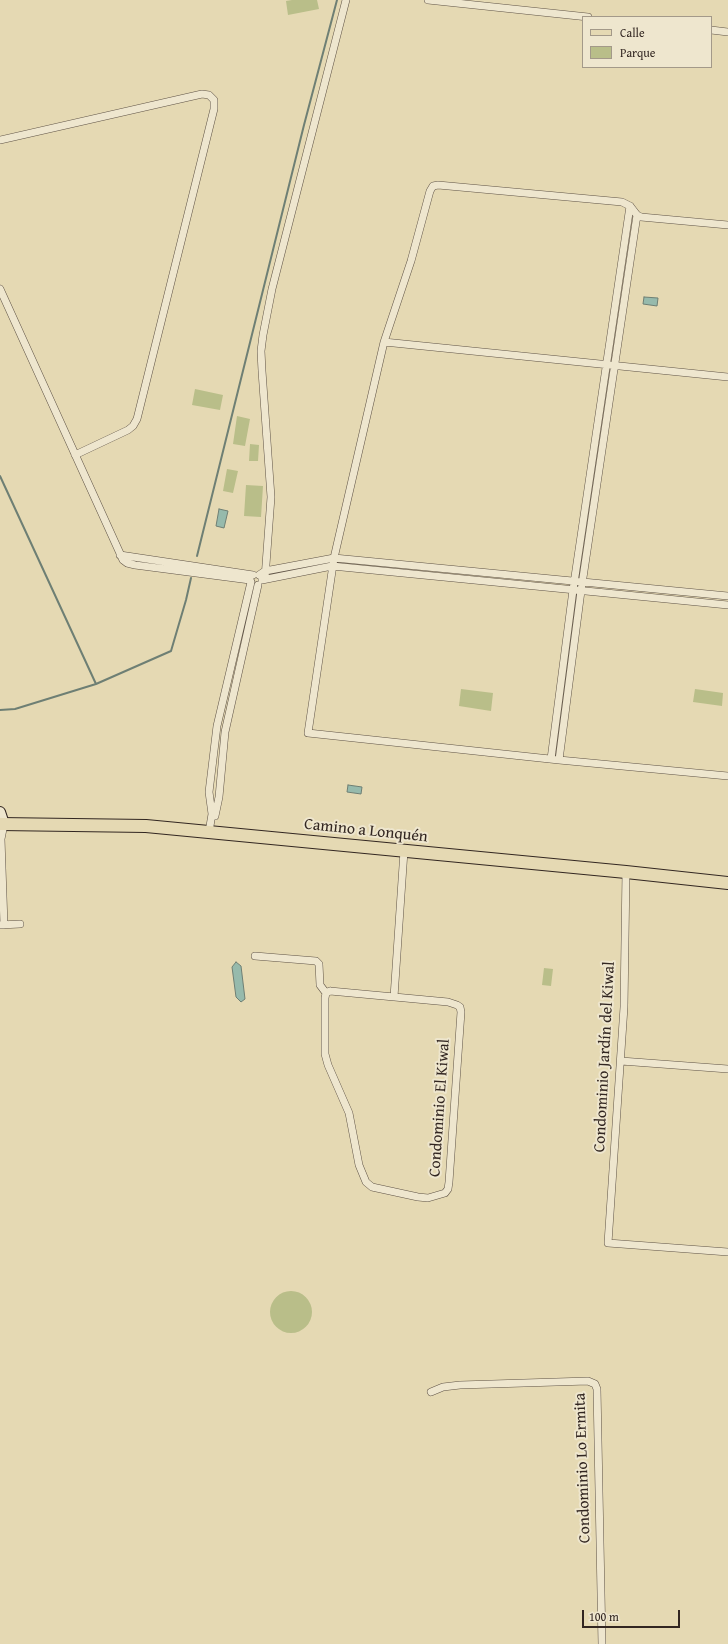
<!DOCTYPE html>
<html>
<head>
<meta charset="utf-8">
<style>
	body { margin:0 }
	#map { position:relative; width:728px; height:1644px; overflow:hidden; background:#e5d9b3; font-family:"Gentium Book Plus",serif }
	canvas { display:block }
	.legend { position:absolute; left:582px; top:16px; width:130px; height:52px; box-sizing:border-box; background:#eee6ce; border:1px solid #a39989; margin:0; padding:5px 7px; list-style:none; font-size:12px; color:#322621 }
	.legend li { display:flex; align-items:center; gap:8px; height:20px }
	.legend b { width:20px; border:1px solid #a39989 }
	.scale { position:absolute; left:582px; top:1610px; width:98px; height:18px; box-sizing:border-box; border:2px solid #322621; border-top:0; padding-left:5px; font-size:12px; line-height:14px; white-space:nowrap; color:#322621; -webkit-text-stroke:3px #eee6ce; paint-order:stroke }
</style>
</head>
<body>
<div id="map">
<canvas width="728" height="1644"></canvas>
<ul class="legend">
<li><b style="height:5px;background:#e5d9b3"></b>Calle</li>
<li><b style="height:11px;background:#b9be89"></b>Parque</li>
</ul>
<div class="scale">100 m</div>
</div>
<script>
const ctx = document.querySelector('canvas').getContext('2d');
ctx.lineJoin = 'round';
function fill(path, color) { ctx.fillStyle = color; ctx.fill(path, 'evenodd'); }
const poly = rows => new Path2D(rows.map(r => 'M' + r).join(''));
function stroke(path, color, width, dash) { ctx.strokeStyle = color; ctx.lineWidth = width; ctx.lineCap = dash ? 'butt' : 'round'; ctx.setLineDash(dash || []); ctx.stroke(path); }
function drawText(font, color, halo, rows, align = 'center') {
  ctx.font = font + ' "Gentium Book Plus",serif'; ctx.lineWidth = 4; ctx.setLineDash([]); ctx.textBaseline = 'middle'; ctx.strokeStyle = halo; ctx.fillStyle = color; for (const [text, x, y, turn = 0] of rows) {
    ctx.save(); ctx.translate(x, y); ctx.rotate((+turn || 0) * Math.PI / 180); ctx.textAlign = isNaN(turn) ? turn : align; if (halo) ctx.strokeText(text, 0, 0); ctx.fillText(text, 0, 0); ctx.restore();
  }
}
fill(poly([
	[292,0,317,0,319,9,288,15,286,1],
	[195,389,223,395,220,410,192,405],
	[237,416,250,419,245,446,233,444],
	[250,444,259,445,258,461,249,461],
	[227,469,238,471,233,493,223,491],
	[246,485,263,486,261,517,244,516],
	[461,689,493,693,491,711,459,706],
	[695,689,723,693,722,706,693,702],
	[544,968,553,969,551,986,542,985],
	'270 1312a21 21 0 1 1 42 0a21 21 0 1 1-42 0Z'
]), '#b9be89');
const water = poly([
	[644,297,658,298,657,306,643,304,644,297],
	[219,509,228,511,224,528,216,526,219,509],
	[348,785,362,787,361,794,347,792,348,785],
	[236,962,241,966,245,999,241,1002,236,997,232,967,236,962]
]);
fill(water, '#96baac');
stroke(water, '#6e7f74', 1);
stroke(poly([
	[0,476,96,684],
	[197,556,304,125,337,0],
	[0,710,15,709,96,684,171,651,186,600,191,578]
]), '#6e7f74', 2);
const street = poly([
	[428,0,588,17],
	[711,30,728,32],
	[0,140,202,94,209,95,214,100,214,109,137,419,133,426,128,430,75,455],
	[728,225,641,217,637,215,630,206,622,202,438,185,433,186,430,191,411,261,384,342,334,558,308,733,559,760,728,776],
	[0,289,123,560,127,563,135,565,250,580],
	[384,342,728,377],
	[120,555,253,575],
	[259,575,265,571,334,558,728,596],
	[265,578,271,497,262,371,261,351,263,335,272,289,346,0],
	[262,580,332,566,728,605],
	[551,759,573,590,630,206],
	[559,760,581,591,637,215],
	[215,816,219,797,225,732,258,585],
	[4,824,1,839,4,925],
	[209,832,212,814,209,792,217,726,251,582],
	[626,872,624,1007,608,1243,728,1252],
	[0,925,20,924],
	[255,956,316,961,319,964,320,985,326,993],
	[330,991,448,1002,457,1005,460,1007,461,1012,449,1182,448,1189,445,1193,428,1198,418,1197,372,1187,366,1182,359,1165,349,1113,328,1065,325,1054,325,998,326,993,330,991],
	[394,997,404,851],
	[621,1061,728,1069],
	[431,1392,443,1387,460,1385,588,1381,595,1384,597,1389,602,1644]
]);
const secondary = poly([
	[0,812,4,824]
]);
const primary = poly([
	[0,824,146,826,626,872,728,883]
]);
stroke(street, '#5f5346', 8);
stroke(secondary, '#322621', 12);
stroke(primary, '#322621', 14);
stroke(street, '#eee6ce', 7);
stroke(secondary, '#eee6ce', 10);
stroke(primary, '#e5d9b3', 12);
drawText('16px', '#322621', '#eee6ce', [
	["Camino a Lonquén",366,831,6],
	["Condominio Jardín del Kiwal",605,1057,-87],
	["Condominio El Kiwal",440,1108,-86],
	["Condominio Lo Ermita",583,1468,-92]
]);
</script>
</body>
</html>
